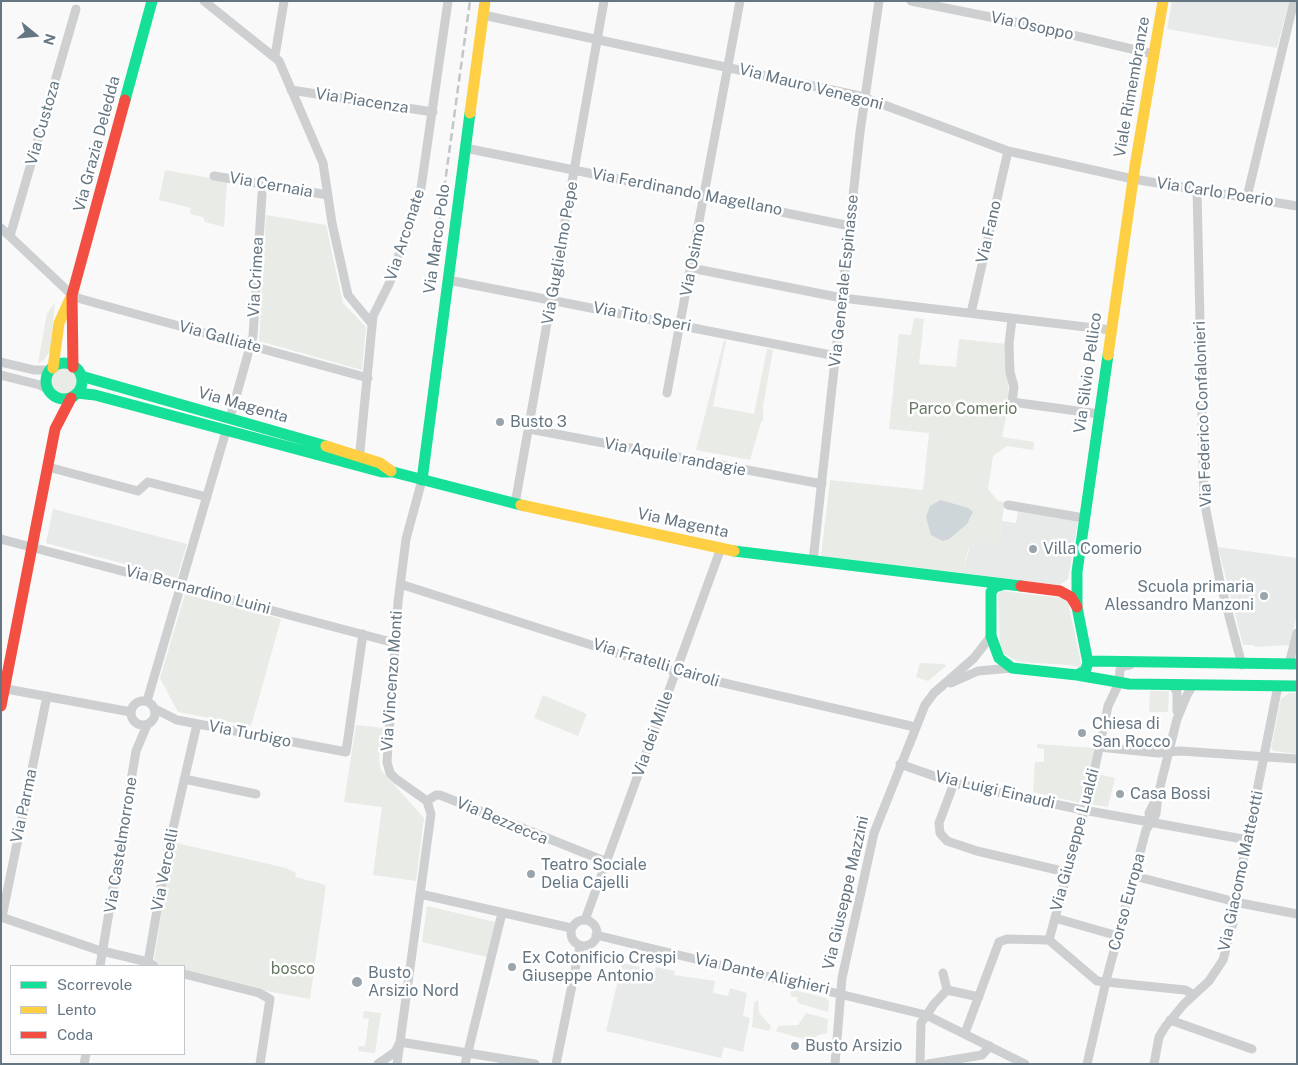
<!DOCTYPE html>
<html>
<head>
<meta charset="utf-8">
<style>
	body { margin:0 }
	#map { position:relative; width:1298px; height:1065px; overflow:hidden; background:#f9f9f9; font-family:"Public Sans",sans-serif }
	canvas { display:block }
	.frame { position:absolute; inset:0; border:2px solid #657683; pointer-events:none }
	.legend { position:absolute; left:10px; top:965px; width:175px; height:90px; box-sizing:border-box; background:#fff; border:1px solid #c1c8cd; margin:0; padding:6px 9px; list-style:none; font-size:15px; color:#657683 }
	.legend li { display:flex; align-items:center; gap:10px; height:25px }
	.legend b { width:25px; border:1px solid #c1c8cd }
	.north { position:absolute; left:10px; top:10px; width:50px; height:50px; -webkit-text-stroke:4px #fff; paint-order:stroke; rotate:107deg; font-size:14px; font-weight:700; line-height:20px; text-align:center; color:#657683 }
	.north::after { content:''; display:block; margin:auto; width:18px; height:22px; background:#657683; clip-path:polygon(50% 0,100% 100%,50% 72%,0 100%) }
</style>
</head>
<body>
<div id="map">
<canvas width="1298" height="1065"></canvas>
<div class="frame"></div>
<ul class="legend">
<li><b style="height:6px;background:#16e098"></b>Scorrevole</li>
<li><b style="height:6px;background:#ffcf43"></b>Lento</li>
<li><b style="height:6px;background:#f24e42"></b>Coda</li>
</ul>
<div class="north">N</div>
</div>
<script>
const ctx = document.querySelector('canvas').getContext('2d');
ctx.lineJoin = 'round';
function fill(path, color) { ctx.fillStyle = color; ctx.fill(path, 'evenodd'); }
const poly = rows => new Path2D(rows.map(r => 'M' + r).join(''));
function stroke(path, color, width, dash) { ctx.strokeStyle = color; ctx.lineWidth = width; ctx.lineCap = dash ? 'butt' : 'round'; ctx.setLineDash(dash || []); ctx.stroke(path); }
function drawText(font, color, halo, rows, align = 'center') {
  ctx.font = font + ' "Public Sans",sans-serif'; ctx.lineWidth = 5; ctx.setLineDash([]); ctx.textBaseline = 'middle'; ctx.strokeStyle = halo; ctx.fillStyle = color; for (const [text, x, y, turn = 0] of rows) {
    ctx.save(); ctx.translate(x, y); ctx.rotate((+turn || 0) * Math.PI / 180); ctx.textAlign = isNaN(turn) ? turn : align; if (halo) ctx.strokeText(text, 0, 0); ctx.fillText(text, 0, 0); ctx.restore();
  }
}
fill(poly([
	[1172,1,1289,1,1277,48,1167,29],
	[53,509,187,544,177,578,46,543],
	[1018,510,1078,521,1068,579,1060,585,963,573,970,546,980,541,998,545,1002,521,1016,523],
	[1218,547,1297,558,1297,614,1290,645,1254,647,1254,645,1243,645],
	[622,963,640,967,639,975,653,979,656,967,675,971,674,975,715,981,713,993,728,996,730,988,747,993,743,1016,750,1018,743,1052,724,1047,721,1058,606,1031]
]), '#e8e9e9');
fill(poly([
	[165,170,227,181,224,227,205,222,203,217,190,214,191,208,159,200],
	[266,215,326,225,343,303,366,327,362,370,259,341],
	[55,303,50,351,43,361,38,363,47,313],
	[914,318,924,319,919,364,956,367,959,339,1007,344,1009,401,1002,437,1034,442,1033,450,1007,446,993,456,988,489,998,501,1005,502,998,545,980,541,973,544,968,550,963,573,821,556,830,480,923,490,929,433,889,429,899,334,911,335],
	[724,340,726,341,713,406,754,414,767,349,773,350,763,407,763,421,761,422,750,460,696,450],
	'51 381a13 13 0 1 1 26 0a13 13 0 1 1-26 0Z',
	[1002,591,1062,598,1068,602,1081,663,1080,668,1071,665,1019,662,1004,654,1000,646,998,594],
	[185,594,281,619,251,726,178,712,160,678],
	[920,663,944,664,946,666,928,681,916,677],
	[1150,691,1169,691,1168,712,1149,712],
	[1289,693,1297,693,1297,754,1274,751,1271,748,1281,699],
	[543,695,587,714,578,736,534,718],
	[356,725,383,728,379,760,381,770,424,818,416,881,373,875,382,807,344,802],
	[1037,744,1094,748,1087,782,1080,803,1033,792,1035,762,1044,762,1044,749,1037,748],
	[1097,774,1115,778,1108,807,1089,804],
	[172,842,286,868,296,873,295,877,326,885,310,999,266,991,184,972,184,966,158,965,154,961],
	[427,906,495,922,487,957,422,942],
	[790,989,826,998,829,1002,828,1012,798,1003,797,997,791,997],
	[758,1000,759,1013,771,1026,769,1031,752,1027,754,1002],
	[364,1011,381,1013,375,1053,358,1051,359,1046,365,1046,369,1019,363,1018],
	[806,1013,828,1019,827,1033,818,1035,811,1041,776,1031,779,1026,798,1025]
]), '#e8ebe6');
fill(poly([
	[941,500,968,508,973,512,967,524,949,539,943,541,931,535,926,517,930,506]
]), '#ced6d9');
stroke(poly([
	[204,1,279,61,323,163,332,223,348,295,372,324],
	[911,1,1030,25,1153,54],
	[483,15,860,96,1008,151,1133,179,1297,206],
	[275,56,284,1],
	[291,90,433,112],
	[465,148,850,226],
	[214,176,328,195],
	[1197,189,1204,500,1220,582,1242,665],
	[1247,197,1294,1],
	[1,228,72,295,81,299,368,378],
	[10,236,76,9],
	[691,268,842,298,1111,330],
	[448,280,836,356],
	[971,313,1008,151],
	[1012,319,1009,344,1010,372,1014,387,1012,402,1099,414],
	[1,362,34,370,51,370],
	[1,375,40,385,49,390],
	[667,393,740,1],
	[230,418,253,336,262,194],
	[529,429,822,484],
	[359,461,373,316,390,282,421,188,448,1],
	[48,467,138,491,148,482,207,497],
	[515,504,604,1],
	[1008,505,1084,518],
	[1,539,395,643],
	[813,561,860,132,879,1],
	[400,584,676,672,915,727],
	[1289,664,1297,633],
	[951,683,978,671,1012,668],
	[1172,685,1177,692,1177,711],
	[1,688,131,712],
	'131 713a12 12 0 1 1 24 0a12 12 0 1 1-24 0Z',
	[147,701,226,431],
	[155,709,177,720,346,752,363,634],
	[1099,747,1158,753,1180,751,1297,759],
	[900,764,954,783,1078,809,1248,840],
	[184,779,256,794],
	[954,783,939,823,940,833,947,841,977,851,1066,872],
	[427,801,436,795,440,795,607,862],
	[1150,821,1149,813,1158,795,1177,719,1187,695,1193,685],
	[1134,876,1240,903,1297,914],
	[420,894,571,928],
	[1,917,98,950,148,962,154,966],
	[2,917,47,696],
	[1055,918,1118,936],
	[585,920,721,548],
	'571 933a13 13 0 1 1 26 0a13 13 0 1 1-26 0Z',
	[596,935,926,1015,1025,1064],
	[1049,940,1092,781,1108,706,1119,683,1120,670,1123,666,1130,665],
	[1049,940,1097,981,1185,990,1194,995],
	[148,962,166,859,197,724],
	[100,966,136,751,147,725],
	[943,973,947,990],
	[184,974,259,993,270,999,260,1064],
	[1170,1020,1252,1049],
	[965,1033,999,942,1007,939,1049,940],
	[400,1042,535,1064],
	[84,1064,86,1054],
	[378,1064,395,1052,399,1044],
	[397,1064,431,814,427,801,396,779,390,773,387,762,398,602,406,539,422,480],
	[465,1064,502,913],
	[556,1064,580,946],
	[835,1064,842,978,874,833,925,705,934,693,974,658,991,636],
	[920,1064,921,1023,934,1004,947,990,979,997],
	[928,1064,982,1055,990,1046],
	[1087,1064,1107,977,1146,830,1156,814,1158,795],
	[1154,1064,1159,1037,1165,1027,1184,1004,1209,981,1223,960,1233,923,1238,886,1278,686]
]), '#cecfd0', 9);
stroke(poly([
	[125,100,152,1],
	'46 381a18 18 0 1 1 36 0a18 18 0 1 1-36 0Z',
	[81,376,326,446],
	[77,393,95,395,382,472,393,472,521,505],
	[422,480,470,113],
	[734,551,1021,586],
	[1005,584,995,587,991,592,991,636,999,658,1012,668,1077,675,1129,684,1297,686],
	[1088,661,1297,664],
	[1077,675,1085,671,1088,663,1077,607,1077,572,1108,355]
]), '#16e098', 11);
stroke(poly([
	[470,113,485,1],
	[1108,355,1135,166,1163,1],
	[53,368,59,323,70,299],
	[326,446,380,463,391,471],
	[521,505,734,551]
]), '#ffcf43', 11);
stroke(poly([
	[73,367,72,295,125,100],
	[1021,586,1060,591,1071,597,1077,607],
	[1,706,55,429,71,398]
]), '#f24e42', 11);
stroke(poly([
	[436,248,470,1]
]), '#c3c5c6', 2.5, [8, 4]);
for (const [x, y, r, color] of [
	[500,422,5,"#99a4ac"],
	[1033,549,5,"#99a4ac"],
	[1264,596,5,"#99a4ac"],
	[1082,733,5,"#99a4ac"],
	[1120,794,5,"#99a4ac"],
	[531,874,5,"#99a4ac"],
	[512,967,5,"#99a4ac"],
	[357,982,6,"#99a4ac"],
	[795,1046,5,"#99a4ac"]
]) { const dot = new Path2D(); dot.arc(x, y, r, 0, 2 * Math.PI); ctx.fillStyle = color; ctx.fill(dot); stroke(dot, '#fff', 2); }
drawText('16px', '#657683', '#fff', [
	["Via Osoppo",1032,26,12],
	["Via Mauro Venegoni",811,87,14],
	["Viale Rimembranze",1132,87,-80],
	["Via Piacenza",362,101,9],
	["Via Custoza",43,123,-74],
	["Via Grazia Deledda",97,144,-75],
	["Via Cernaia",271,185,10],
	["Via Ferdinando Magellano",687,192,11],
	["Via Carlo Poerio",1215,192,9],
	["Via Fano",989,232,-77],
	["Via Arconate",405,235,-72],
	["Via Marco Polo",437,239,-82],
	["Via Guglielmo Pepe",560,253,-80],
	["Via Osimo",693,260,-79],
	["Via Crimea",256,277,-87],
	["Via Generale Espinasse",844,281,-84],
	["Via Tito Speri",642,317,11],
	["Via Galliate",220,337,15],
	["Via Silvio Pellico",1088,373,-82],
	["Via Magenta",243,405,16],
	["Via Federico Confalonieri",1203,414,-92],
	["Via Aquile randagie",675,457,11],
	["Via Magenta",683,523,12],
	["Via Bernardino Luini",198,590,15],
	["Via Fratelli Cairoli",656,663,17],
	["Via Vincenzo Monti",392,681,-86],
	["Via Turbigo",250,734,11],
	["Via dei Mille",653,734,-70],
	["Via Luigi Einaudi",995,790,13],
	["Via Parma",24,806,-78],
	["Via Bezzecca",502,821,23],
	["Via Giuseppe Lualdi",1075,840,-75],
	["Via Castelmorrone",121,845,-81],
	["Via Vercelli",165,870,-79],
	["Via Giacomo Matteotti",1241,871,-78],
	["Via Giuseppe Mazzini",846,893,-77],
	["Corso Europa",1127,902,-75],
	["Via Dante Alighieri",762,974,13]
]);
drawText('16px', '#687a64', '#fff', [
	["Parco Comerio",963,409],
	["bosco",293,969]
]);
drawText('16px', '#657683', '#fff', [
	["Busto 3",510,422],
	["Villa Comerio",1043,549],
	["Scuola primaria",1254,587,"right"],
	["Alessandro Manzoni",1254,605,"right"],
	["Chiesa di",1092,724],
	["San Rocco",1092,742],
	["Casa Bossi",1130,794],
	["Teatro Sociale",541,865],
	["Delia Cajelli",541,883],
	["Ex Cotonificio Crespi",522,958],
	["Giuseppe Antonio",522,976],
	["Busto",368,973],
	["Arsizio Nord",368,991],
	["Busto Arsizio",805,1046]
], 'left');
</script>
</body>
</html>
